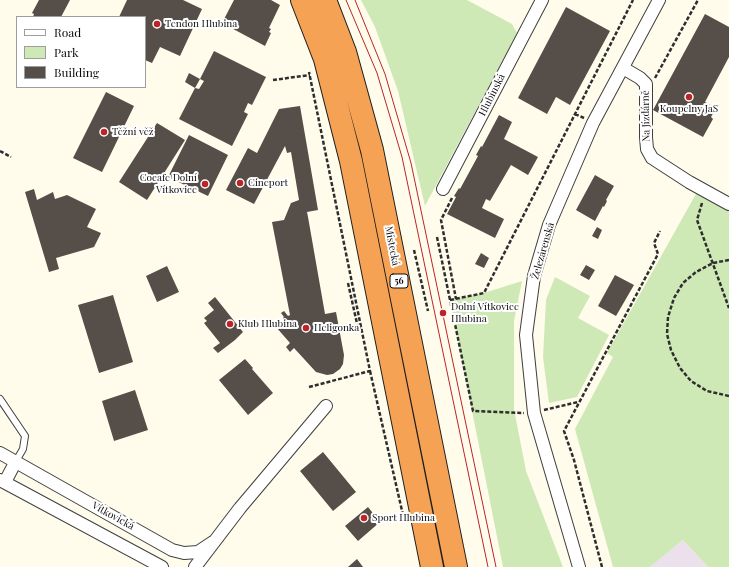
<!DOCTYPE html>
<html>
<head>
<meta charset="utf-8">
<style>
	body { margin:0 }
	#map { position:relative; width:729px; height:567px; overflow:hidden; background:#fffcec; font-family:"Playfair Display",serif }
	canvas { display:block }
	.legend { position:absolute; left:16px; top:16px; width:130px; height:72px; box-sizing:border-box; background:#fff; border:1px solid #9e9e9e; margin:0; padding:5px 7px; list-style:none; font-size:12px; color:#0c0c0c }
	.legend li { display:flex; align-items:center; gap:8px; height:20px }
	.legend b { width:20px; border:1px solid #9e9e9e }
</style>
</head>
<body>
<div id="map">
<canvas width="729" height="567"></canvas>
<ul class="legend">
<li><b style="height:5px;background:#fff"></b>Road</li>
<li><b style="height:11px;background:#cfe9b6"></b>Park</li>
<li><b style="height:11px;background:#554e49"></b>Building</li>
</ul>
</div>
<script>
const ctx = document.querySelector('canvas').getContext('2d');
ctx.lineJoin = 'round';
function fill(path, color) { ctx.fillStyle = color; ctx.fill(path, 'evenodd'); }
const poly = rows => new Path2D(rows.map(r => 'M' + r).join(''));
function stroke(path, color, width, dash) { ctx.strokeStyle = color; ctx.lineWidth = width; ctx.lineCap = dash ? 'butt' : 'round'; ctx.setLineDash(dash || []); ctx.stroke(path); }
function drawText(font, color, halo, rows, align = 'center') {
  ctx.font = font + ' "Playfair Display",serif'; ctx.lineWidth = 4; ctx.setLineDash([]); ctx.textBaseline = 'middle'; ctx.strokeStyle = halo; ctx.fillStyle = color; for (const [text, x, y, turn = 0] of rows) {
    ctx.save(); ctx.translate(x, y); ctx.rotate((+turn || 0) * Math.PI / 180); ctx.textAlign = isNaN(turn) ? turn : align; if (halo) ctx.strokeText(text, 0, 0); ctx.fillText(text, 0, 0); ctx.restore();
  }
}
fill(poly([
	[683,540,708,567,650,567]
]), '#ebe0eb');
fill(poly([
	[361,0,467,0,512,24,517,33,425,206,398,91,375,27],
	[697,192,729,211,729,567,708,567,683,540,650,567,613,567,575,429,613,357,607,353],
	[555,277,590,296,578,318,609,335,577,397,549,403,543,357,546,300],
	[522,281,514,321,514,409,526,471,563,567,503,567,450,300,484,293]
]), '#cfe9b6');
fill(poly([
	[39,0,70,0,61,17,33,17,34,14,32,13],
	[127,0,183,0,202,9,180,56,160,47,152,63,145,60,145,17,119,17],
	[234,0,271,0,280,5,269,28,271,29,269,32,271,33,265,46,222,23],
	[566,7,610,31,570,105,556,97,547,114,518,98],
	[705,14,729,27,729,57,705,102,716,108,711,117,713,119,703,137,653,110],
	[214,51,266,77,252,105,248,103,244,112,248,114,232,146,179,119,195,88,199,89,204,81,200,79,195,88,185,82,189,73,200,79],
	[106,92,134,106,102,172,73,158],
	[300,106,318,210,307,212,308,217,325,314,336,312,344,355,343,364,340,369,333,374,327,375,316,372,294,348,290,352,286,347,290,343,276,327,284,320,283,318,284,317,281,313,284,311,288,316,290,315,272,222,284,220,291,203,299,200,291,152,287,153,285,146,254,204,226,190,248,148,257,153,279,109],
	[499,115,512,122,504,139,538,157,528,175,511,165,490,201,486,199,482,208,504,219,495,238,447,214,456,197,454,196,459,188,460,189,478,156,476,155,481,146,482,147],
	[157,123,185,140,147,200,119,182],
	[189,135,228,155,208,196,168,177],
	[595,175,614,186,606,200,607,201,604,207,603,206,595,221,576,210],
	[34,189,37,200,53,192,55,199,67,195,96,209,87,227,101,233,94,247,56,258,59,269,49,272,25,192],
	[597,227,602,230,598,239,592,236],
	[481,253,489,258,484,268,475,264],
	[586,265,595,270,589,280,580,275],
	[167,266,179,292,157,302,146,276],
	[615,275,634,285,616,316,598,306],
	[113,295,133,362,99,373,78,305],
	[215,297,243,332,235,340,218,353,213,348,220,343,204,323,207,321,204,318,214,310,208,303],
	[245,359,253,368,252,369,273,393,248,415,219,380],
	[135,390,148,430,114,441,102,401],
	[323,452,356,492,333,511,300,471],
	[368,507,380,522,358,541,345,526],
	[357,559,363,567,348,567]
]), '#554e49');
const lane = poly([
	[0,399,25,436,23,449,16,461]
]);
const street = poly([
	[623,68,640,78,646,84,646,137,647,149,652,158,689,182,729,204],
	[443,189,542,0],
	[0,453,172,550,184,553,198,552,213,542],
	[0,480,162,567],
	[5,482,16,461],
	[195,567,240,508,326,406],
	[579,567,534,413,526,335,534,276,549,225,593,123,659,0]
]);
const highway = poly([
	[302,0,325,59,351,161,432,567],
	[325,0,345,52,372,150,456,567]
]);
stroke(lane, '#3f3f3f', 8);
stroke(street, '#3f3f3f', 14);
stroke(highway, '#1d1d1d', 24);
stroke(poly([
	[655,78,698,0],
	[273,80,310,75],
	[575,114,584,118],
	[0,151,11,157],
	[452,198,441,220,456,299],
	[702,203,697,220,729,308],
	[437,237,473,411,524,413],
	[414,250,428,311],
	[729,260,713,263,696,272,683,283,674,298,668,317,667,334,671,350,680,368,691,381,707,391,729,396],
	[348,283,358,328,361,327],
	[450,300,484,293,633,0],
	[370,371,403,515],
	[309,387,370,371,309,72],
	[544,410,578,402],
	[602,567,574,460,564,431,658,254,654,243,660,231]
]), '#2e2e2e', 2.5, [4, 2]);
stroke(lane, '#fff', 6);
stroke(street, '#fff', 12);
stroke(highway, '#f5a254', 22);
stroke(poly([
	[346,0,377,73,402,157,488,567],
	[355,0,385,74,411,163,496,567]
]), '#bc2428', 1);
for (const [x, y, r, color] of [
	[157,24,4,"#bc2428"],
	[689,97,4,"#bc2428"],
	[104,132,4,"#bc2428"],
	[240,183,4,"#bc2428"],
	[205,184,4,"#bc2428"],
	[443,313,4,"#bc2428"],
	[230,324,4,"#bc2428"],
	[306,328,4,"#bc2428"],
	[364,518,4,"#bc2428"]
]) { const dot = new Path2D(); dot.arc(x, y, r, 0, 2 * Math.PI); ctx.fillStyle = color; ctx.fill(dot); stroke(dot, '#fff', 1.5); }
for (const [x, y, w] of [
	[399,281,18]
]) { const box = new Path2D(); box.roundRect(x - w / 2, y - 7, w, 14, 3); ctx.fillStyle = '#fff'; ctx.fill(box); stroke(box, '#0c0c0c', 1); }
drawText('bold 9px', '#0c0c0c', null, [
	["56",399,281]
]);
drawText('10px', '#0c0c0c', '#fff', [
	["Tendon Hlubina",165,24],
	["Koupelny JaS",689,109,"center"],
	["Těžní věž",112,132],
	["Cocafe Dolní",197,178,"right"],
	["Vítkovice",197,190,"right"],
	["Cineport",248,183],
	["Dolní Vítkovice",451,307],
	["Hlubina",451,319],
	["Klub Hlubina",238,324],
	["Heligonka",314,328],
	["Sport Hlubina",372,518]
], 'left');
drawText('10px', '#0c0c0c', '#fff', [
	["Hlubinská",492,95,-63],
	["Na Jízdárně",646,116,-91],
	["Místecká",392,246,79],
	["Železárenská",543,251,-74],
	["Vítkovická",113,516,29]
]);
</script>
</body>
</html>
